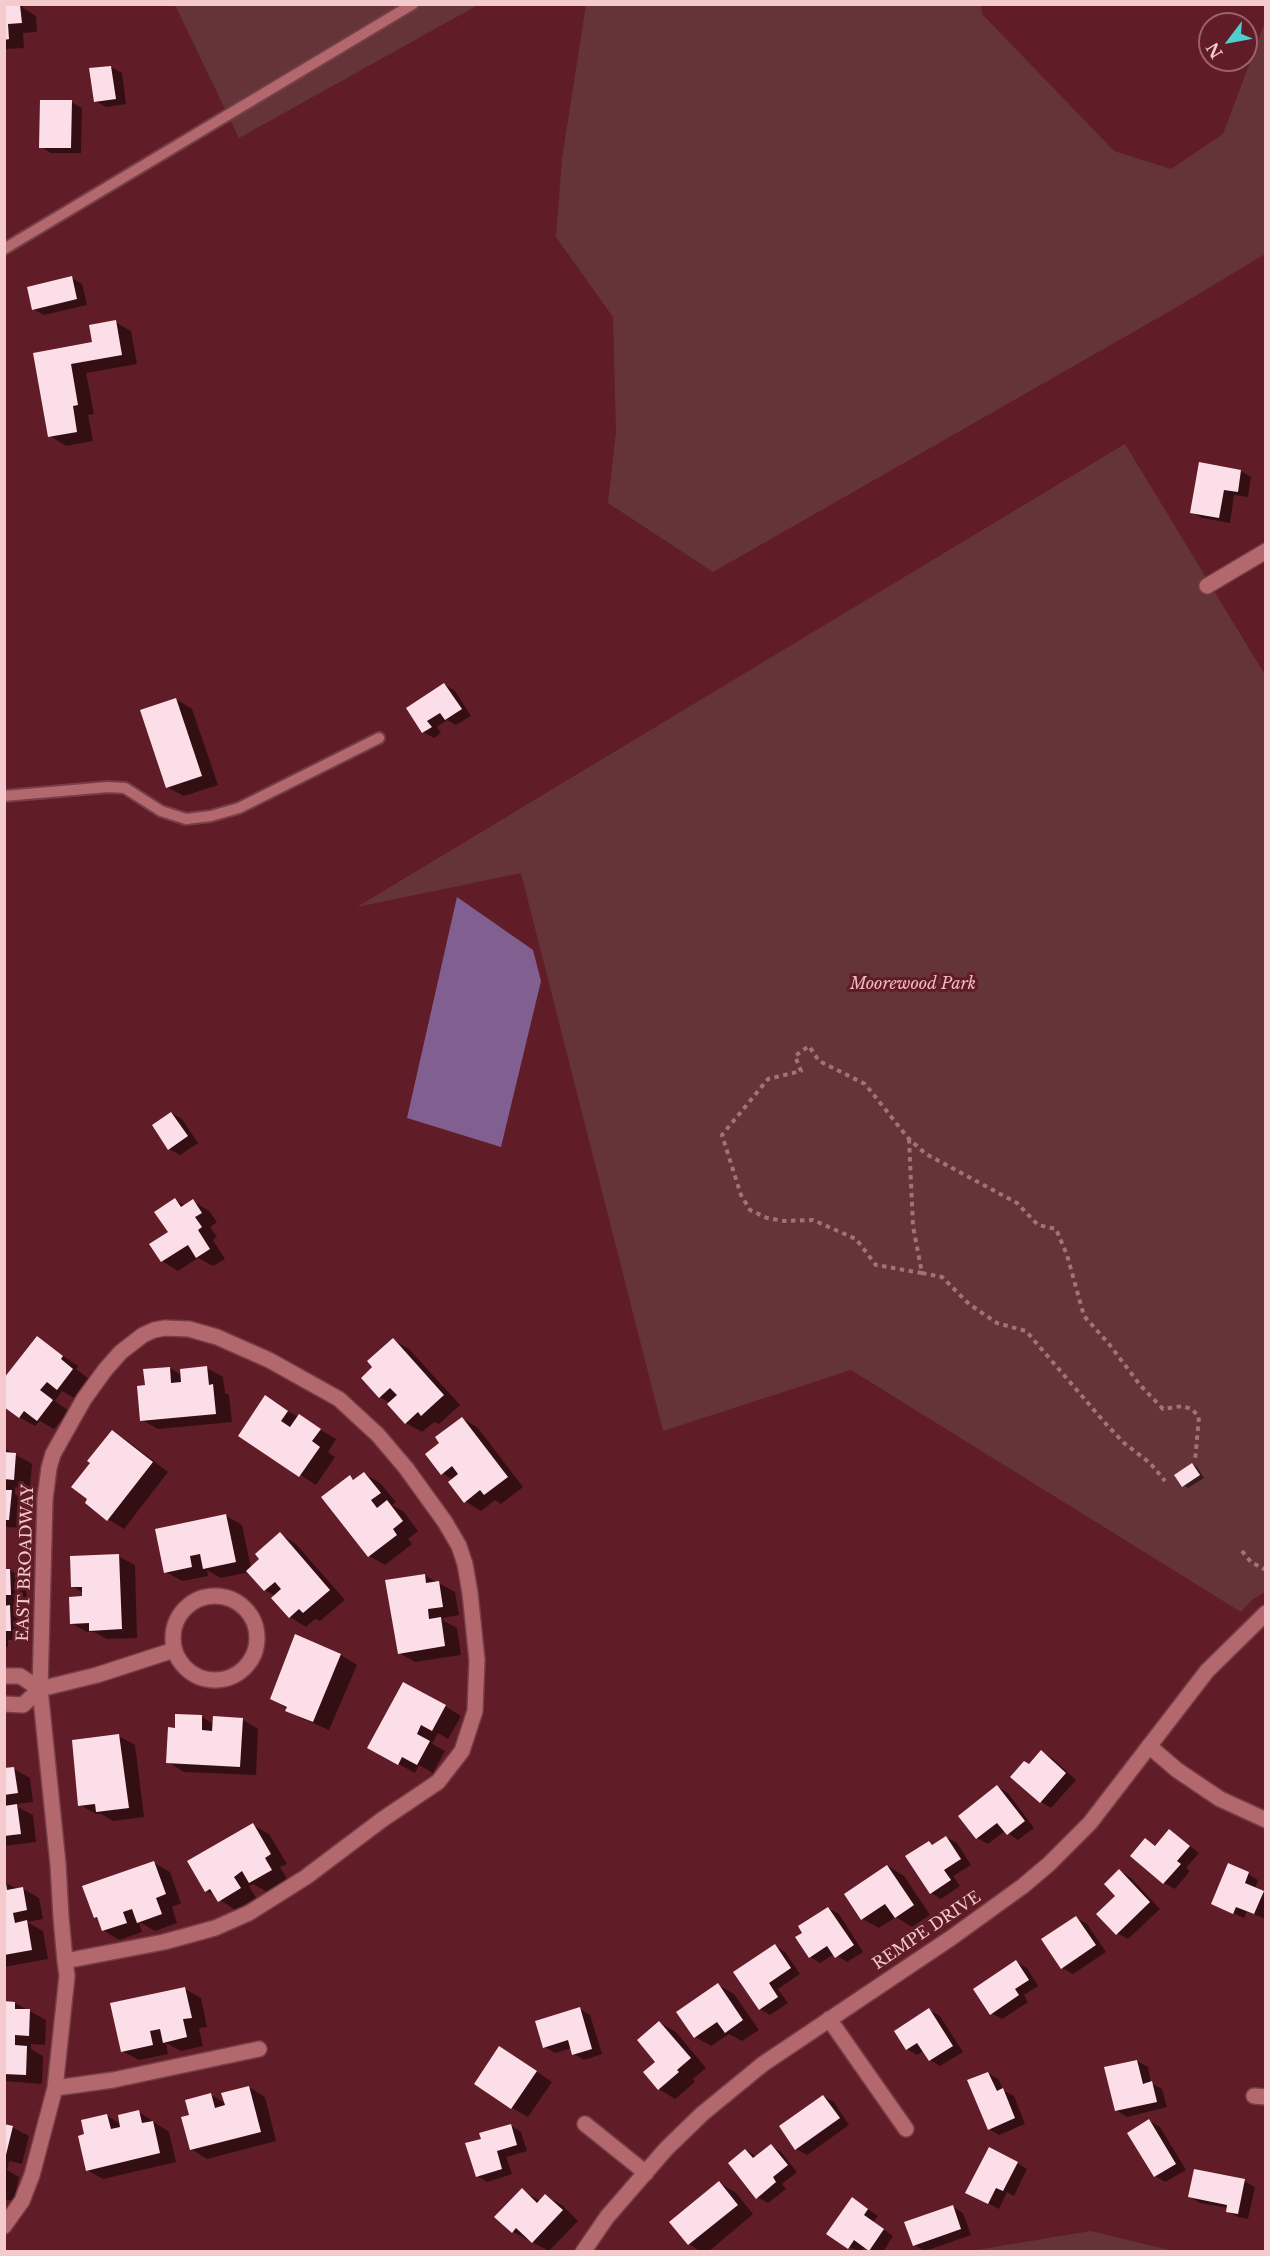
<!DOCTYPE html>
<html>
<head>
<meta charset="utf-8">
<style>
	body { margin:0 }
	#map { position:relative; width:1270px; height:2256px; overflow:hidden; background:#601d27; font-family:"Libre Baskerville",serif }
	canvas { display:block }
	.frame { position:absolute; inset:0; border:6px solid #f4cacc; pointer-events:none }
	.north { position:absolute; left:1198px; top:12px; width:60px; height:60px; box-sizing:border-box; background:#601d27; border:2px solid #9b6269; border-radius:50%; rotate:238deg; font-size:16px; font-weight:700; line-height:24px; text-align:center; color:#f4cacc }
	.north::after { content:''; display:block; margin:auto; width:21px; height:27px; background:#52cdcd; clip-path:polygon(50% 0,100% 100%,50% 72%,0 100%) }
</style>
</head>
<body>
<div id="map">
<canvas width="1270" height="2256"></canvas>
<div class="frame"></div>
<div class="north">N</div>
</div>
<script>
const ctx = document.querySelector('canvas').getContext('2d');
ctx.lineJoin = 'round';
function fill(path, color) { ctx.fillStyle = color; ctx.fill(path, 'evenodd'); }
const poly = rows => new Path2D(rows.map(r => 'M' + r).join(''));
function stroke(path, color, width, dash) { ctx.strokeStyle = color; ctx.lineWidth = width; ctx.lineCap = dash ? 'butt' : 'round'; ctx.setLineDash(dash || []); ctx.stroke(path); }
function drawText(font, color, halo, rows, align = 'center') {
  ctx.font = font + ' "Libre Baskerville",serif'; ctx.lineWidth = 6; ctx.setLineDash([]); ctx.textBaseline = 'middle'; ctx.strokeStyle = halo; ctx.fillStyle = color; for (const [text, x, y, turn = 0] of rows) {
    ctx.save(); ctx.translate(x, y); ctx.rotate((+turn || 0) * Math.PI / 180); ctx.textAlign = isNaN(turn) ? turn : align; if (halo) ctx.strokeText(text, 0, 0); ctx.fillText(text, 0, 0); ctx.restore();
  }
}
fill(poly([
	[175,5,478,5,239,138],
	[586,5,981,5,982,14,1114,151,1171,169,1223,134,1265,22,1265,254,1177,307,713,572,608,503,616,432,613,317,556,237,562,159],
	[1125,444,1265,675,1265,1592,1252,1600,1241,1612,851,1370,663,1431,521,873,357,907],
	[1091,2231,1173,2251,971,2251]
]), '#653439');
fill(poly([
	[457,897,533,950,541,981,501,1147,407,1118]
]), '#815f90');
fill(poly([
	[4,4,23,4,23,8,36,16,37,32,23,33,24,48,4,49],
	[111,67,122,73,126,104,106,107,95,101],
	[71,102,82,108,81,153,51,153,41,147],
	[72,278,82,284,87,305,44,315,33,309],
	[115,322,131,331,137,364,86,373,94,414,88,415,93,441,66,446,50,436,35,354,94,343],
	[1200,464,1241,471,1251,477,1248,497,1234,495,1230,523,1202,518,1191,512],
	[444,684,455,691,471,716,456,725,447,720,437,727,441,733,434,738,423,732,408,708],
	[176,699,192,709,218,785,184,796,167,787],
	[171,1113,182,1119,198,1143,180,1155,169,1149],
	[175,1200,186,1206,193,1201,209,1211,217,1222,210,1227,217,1237,213,1240,225,1259,213,1266,198,1258,178,1271,162,1261,151,1244,170,1233],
	[37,1338,78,1366,76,1369,89,1379,74,1398,62,1391,55,1401,69,1411,54,1429,40,1421,35,1426,19,1417],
	[393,1340,409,1349,460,1405,439,1424,434,1422,422,1432,406,1423,390,1403,380,1397,375,1367],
	[170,1368,182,1375,207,1368,223,1377,225,1393,229,1395,232,1422,158,1429,142,1420,147,1387],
	[281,1407,336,1439,328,1452,335,1457,316,1485,240,1436],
	[462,1418,478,1428,523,1487,501,1504,495,1500,481,1511,465,1501,453,1480,442,1473,441,1443],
	[112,1432,128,1441,168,1472,124,1529,108,1519],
	[4,1448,32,1464,30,1488,15,1487,15,1494,27,1501,25,1528,4,1527],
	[1192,1464,1197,1467,1204,1478,1188,1488,1183,1485],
	[364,1473,380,1483,396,1502,392,1505,403,1511,418,1531,408,1539,412,1544,385,1565,369,1556,350,1477,355,1480],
	[225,1515,242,1525,251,1568,261,1559,280,1534,296,1544,345,1600,320,1621,315,1619,306,1627,290,1617,275,1596,265,1590,249,1572,221,1578,207,1570,208,1576,182,1581,166,1572],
	[118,1556,135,1565,137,1638,107,1639,94,1632,87,1632,71,1623,84,1598,83,1593,72,1586],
	[4,1570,10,1570,26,1580,27,1604,13,1604,13,1609,26,1616,27,1640,8,1640,8,1647,4,1647],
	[424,1575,455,1592,459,1615,443,1618,444,1621,457,1628,461,1655,415,1662,399,1653],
	[296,1636,341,1655,357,1665,329,1730,303,1719,272,1699],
	[445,1706,461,1716,448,1739,438,1733,432,1744,445,1751,433,1773,419,1765,415,1773,369,1748],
	[202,1717,214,1724,242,1719,258,1729,256,1775,184,1772,168,1762,176,1729],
	[119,1736,135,1745,144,1817,113,1821,101,1814,96,1814,80,1805],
	[1042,1752,1052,1758,1076,1780,1051,1808,1041,1802,1030,1766],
	[4,1767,9,1769,14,1769,30,1778,33,1802,18,1804,18,1807,33,1815,36,1842,4,1846],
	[998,1787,1008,1793,1034,1828,1018,1840,1005,1831,988,1844,977,1838],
	[253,1825,269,1834,287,1864,280,1867,287,1879,267,1892,253,1884,249,1886,256,1898,235,1910,206,1890],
	[1170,1831,1199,1853,1186,1868,1190,1871,1175,1889,1164,1883,1132,1855,1145,1840,1156,1846],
	[946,1837,957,1843,971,1865,953,1876,960,1886,941,1899,931,1893,929,1843,934,1845],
	[154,1863,170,1872,181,1903,172,1907,177,1923,155,1931,139,1922,142,1932,119,1940,103,1930,99,1920,95,1917],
	[888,1866,904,1876,930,1915,912,1927,896,1917,879,1928,863,1919,846,1894],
	[1120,1871,1130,1877,1160,1909,1128,1939,1117,1933],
	[1248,1874,1258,1880,1255,1889,1266,1894,1265,1919,1247,1911,1244,1918,1213,1904],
	[4,1882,18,1889,22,1888,39,1898,43,1919,27,1922,43,1931,48,1959,4,1967],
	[828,1908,839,1914,863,1952,847,1962,834,1954,820,1963,810,1957,804,1933],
	[1076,1918,1087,1924,1106,1952,1073,1974,1062,1968,1044,1940],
	[775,1946,785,1952,800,1974,778,1989,788,2003,770,2015,760,2009],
	[1016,1962,1027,1968,1038,1986,1024,1995,1028,2002,1002,2019,991,2013],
	[718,1985,734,1994,759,2030,742,2041,729,2034,711,2046,695,2037],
	[185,1989,201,1998,207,2027,199,2028,203,2046,181,2051,166,2043,168,2054,139,2060,122,2051],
	[4,2002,15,2003,46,2020,45,2045,31,2044,31,2049,43,2056,42,2084,4,2081],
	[580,2009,590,2015,602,2054,584,2060,574,2054,572,2048,555,2053,545,2047],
	[929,2010,940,2016,963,2052,940,2066,930,2060,924,2051,917,2055,907,2049],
	[660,2023,676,2032,706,2068,693,2079,695,2082,675,2099,659,2089,657,2062],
	[516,2057,552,2082,528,2117,512,2108],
	[1137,2061,1148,2067,1151,2083,1162,2089,1167,2107,1127,2117,1116,2110],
	[988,2073,999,2080,1003,2090,1014,2096,1025,2124,999,2135,989,2129],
	[249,2087,265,2097,276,2141,207,2159,191,2149,191,2116,211,2095,225,2103],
	[823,2096,834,2102,849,2125,807,2155,796,2149],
	[139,2112,169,2132,176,2162,103,2179,87,2170,86,2136,107,2116,121,2124],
	[1150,2121,1160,2127,1186,2170,1165,2182,1155,2176],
	[4,2125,12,2127,29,2136,22,2164,9,2161,7,2170,19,2177,14,2201,4,2199],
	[510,2125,521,2132,527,2151,506,2157,512,2174,487,2182,477,2176,483,2140],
	[771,2146,781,2152,797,2172,782,2184,786,2189,768,2203,757,2197,746,2150,757,2157],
	[1017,2163,1027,2169,1014,2196,1007,2192,999,2209,978,2198],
	[1244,2181,1255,2187,1248,2219,1238,2217,1227,2211,1228,2208,1200,2203,1190,2197],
	[719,2183,735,2192,753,2214,708,2252,701,2252,689,2244,671,2222],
	[522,2190,540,2201,546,2196,562,2205,578,2221,549,2251,513,2232],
	[862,2205,878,2216,873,2222,893,2236,883,2252,873,2252,865,2246,861,2252,849,2247],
	[953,2207,963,2213,971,2235,925,2251,914,2245]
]), '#0007');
fill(poly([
	[4,4,20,5,22,23,8,24,9,39,4,40],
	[111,66,116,99,94,102,89,68],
	[40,100,72,100,71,148,39,148],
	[72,276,77,299,32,310,27,287],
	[116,320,122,355,71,364,78,405,73,406,77,432,48,437,33,353,92,342,89,325],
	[1199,462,1241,470,1238,492,1224,490,1219,518,1190,513],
	[444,683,462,709,445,720,440,713,427,721,432,727,422,733,406,708],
	[176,698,202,776,166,788,140,710],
	[171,1112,188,1136,168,1150,152,1125],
	[175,1198,181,1207,193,1199,202,1213,195,1217,202,1227,198,1230,210,1249,196,1258,188,1245,161,1262,149,1244,168,1232,154,1212],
	[37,1336,63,1356,61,1359,73,1369,57,1390,47,1382,40,1390,53,1400,37,1421,24,1411,19,1418,4,1407,4,1378],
	[393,1338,444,1395,421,1416,418,1412,405,1424,387,1404,397,1395,390,1388,379,1398,361,1378,372,1367,367,1361],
	[207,1366,209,1385,213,1384,216,1414,140,1421,137,1386,145,1385,143,1369,170,1367,171,1383,181,1382,180,1369],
	[265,1395,288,1411,281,1421,290,1427,299,1414,321,1429,312,1441,320,1447,299,1477,238,1436],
	[462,1417,508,1477,484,1495,480,1490,464,1503,448,1482,458,1474,452,1466,441,1475,425,1454,439,1443,435,1437],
	[112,1430,153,1462,107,1521,85,1503,87,1499,71,1487,90,1463,87,1461],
	[4,1452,16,1453,14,1480,4,1479],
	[1192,1463,1200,1475,1182,1487,1174,1475],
	[364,1472,381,1493,371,1500,377,1508,387,1500,403,1521,393,1529,397,1535,368,1557,321,1497,350,1475,353,1480],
	[4,1490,12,1490,9,1520,4,1520],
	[226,1514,236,1562,203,1569,200,1554,190,1556,192,1567,164,1573,155,1529],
	[280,1532,330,1590,303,1613,299,1609,289,1618,271,1598,281,1589,275,1582,264,1591,246,1571,259,1559,255,1554],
	[119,1554,122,1629,89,1631,89,1623,70,1624,69,1597,82,1596,82,1587,71,1587,70,1556],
	[4,1569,10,1569,11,1595,4,1595],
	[425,1574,426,1583,439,1581,443,1607,428,1609,429,1619,441,1617,445,1646,398,1654,385,1580],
	[10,1605,11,1631,4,1631,4,1606],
	[295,1634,341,1654,313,1722,285,1711,287,1707,270,1699],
	[403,1682,446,1705,432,1731,421,1725,417,1734,430,1741,417,1765,402,1757,398,1765,367,1748],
	[175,1714,202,1715,202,1730,212,1731,213,1716,243,1718,240,1767,166,1763,168,1727,175,1728],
	[119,1734,129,1808,96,1812,95,1804,78,1806,72,1740],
	[1041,1750,1066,1773,1040,1803,1010,1777,1024,1761,1029,1764],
	[14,1767,18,1793,4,1795,4,1768],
	[997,1785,1025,1821,1007,1835,997,1823,976,1839,958,1816],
	[17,1804,21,1834,4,1836,4,1806],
	[253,1823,271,1854,265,1858,272,1870,249,1883,242,1871,234,1877,241,1888,218,1902,210,1889,205,1892,187,1861],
	[1169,1829,1190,1846,1177,1861,1181,1864,1163,1884,1130,1856,1145,1838,1155,1846],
	[946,1836,961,1859,944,1870,951,1880,930,1894,905,1856,929,1841,932,1845],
	[154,1861,166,1894,156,1898,162,1914,137,1923,132,1909,123,1912,127,1923,102,1931,97,1917,94,1918,82,1886],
	[1228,1863,1249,1872,1245,1883,1264,1891,1254,1914,1236,1907,1233,1914,1211,1904],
	[887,1865,914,1905,895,1918,885,1904,861,1920,844,1894],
	[1119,1869,1150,1902,1116,1935,1096,1914,1115,1896,1104,1884],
	[6,1883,7,1890,23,1887,27,1910,13,1913,15,1923,27,1920,32,1950,4,1955],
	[828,1907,854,1945,835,1958,827,1946,809,1958,795,1937,802,1933,798,1926],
	[1076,1916,1096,1945,1061,1969,1041,1939],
	[775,1944,791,1968,769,1983,778,1997,759,2010,733,1972],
	[1016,1960,1029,1980,1015,1989,1019,1995,990,2015,973,1989],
	[718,1983,743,2020,725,2033,717,2022,694,2038,676,2012],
	[185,1987,192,2018,183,2019,187,2037,163,2043,160,2029,150,2031,153,2045,121,2052,110,2003],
	[4,2001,15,2002,15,2009,30,2009,29,2036,15,2035,15,2045,27,2046,26,2075,4,2074],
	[580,2007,592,2049,572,2055,568,2040,543,2048,535,2021],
	[929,2008,953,2046,929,2061,917,2043,906,2050,894,2031],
	[659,2021,691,2058,677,2070,679,2072,658,2090,643,2072,655,2062,637,2040],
	[499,2046,537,2071,511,2109,474,2084],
	[1137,2060,1143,2084,1152,2081,1157,2102,1115,2111,1104,2067],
	[988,2072,997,2091,1003,2088,1015,2118,988,2130,967,2080],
	[249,2086,261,2132,190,2150,181,2117,189,2115,185,2100,211,2093,215,2108,225,2105,221,2093],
	[823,2095,840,2118,795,2150,779,2126],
	[139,2110,142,2123,153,2121,160,2153,86,2171,78,2136,84,2134,81,2120,107,2114,111,2129,120,2127,118,2115],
	[1149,2119,1176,2164,1154,2177,1127,2133],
	[4,2124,13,2126,5,2159,4,2159],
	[511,2124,517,2145,497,2151,502,2169,476,2177,465,2143,481,2139,479,2133],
	[771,2144,788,2165,773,2177,776,2182,756,2199,728,2163,745,2149,753,2158],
	[989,2147,1018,2162,1003,2191,996,2188,988,2204,965,2193],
	[1194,2169,1245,2179,1238,2214,1226,2212,1227,2205,1188,2197],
	[719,2181,738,2205,688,2245,669,2222],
	[522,2188,537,2203,545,2194,563,2210,532,2243,516,2228,512,2233,494,2217],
	[852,2197,868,2209,864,2215,884,2229,869,2251,854,2240,848,2249,826,2234],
	[953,2205,961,2229,913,2246,904,2222]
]), '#fbdee8');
const service = poly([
	[4,249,413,4],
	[4,796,108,787,125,788,161,811,186,819,211,816,239,808,379,738]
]);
const minor = poly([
	[1207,586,1266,551],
	'173 1638a42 42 0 1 1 84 0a42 42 0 1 1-84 0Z',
	[4,1676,20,1676,40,1689],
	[4,1704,23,1705,40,1689,97,1675,174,1650],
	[1149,1746,1177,1770,1220,1799,1266,1820],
	[829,2019,906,2129],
	[55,2088,113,2080,259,2049],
	[1254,2096,1266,2097],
	[585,2124,646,2173],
	[4,2226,22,2201,32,2175,55,2088,67,1976,65,1961,61,1917,58,1864,40,1689,45,1499,49,1468,53,1454,84,1399,105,1370,121,1352,143,1335,154,1330,165,1328,189,1329,217,1337,269,1360,339,1399,378,1435,406,1468,445,1522,459,1546,465,1564,470,1593,477,1660,475,1711,462,1751,438,1782,383,1819,306,1877,249,1913,215,1928,164,1942,65,1961],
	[583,2252,607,2217,666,2149,702,2114,763,2064,951,1938,1023,1886,1049,1864,1090,1823,1207,1671,1266,1613]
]);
stroke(service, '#773d48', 14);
stroke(minor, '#773d48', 18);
stroke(poly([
	[909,1139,913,1226,922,1273,876,1265,856,1239,813,1220,784,1221,767,1218,750,1210,741,1195,722,1135,768,1079,801,1071,795,1056,809,1046,819,1061,865,1084,909,1139,926,1154,1017,1203,1038,1225,1056,1229,1067,1255,1084,1316,1109,1344,1140,1385,1163,1409,1182,1406,1192,1409,1199,1417,1195,1461],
	[922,1273,942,1277,969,1304,997,1323,1026,1331,1106,1424,1124,1443,1150,1463,1165,1481],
	[1242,1551,1251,1562,1266,1570]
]), '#a77076', 4, [4.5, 4.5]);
stroke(service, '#b3686e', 10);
stroke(minor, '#b3686e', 15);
drawText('italic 16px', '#f4b9bc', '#601d27', [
	["Moorewood Park",913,984]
]);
drawText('16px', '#f4cacc', '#601d27', [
	["EAST BROADWAY",26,1563,-88],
	["REMPE DRIVE",927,1931,-34]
]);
</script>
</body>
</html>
